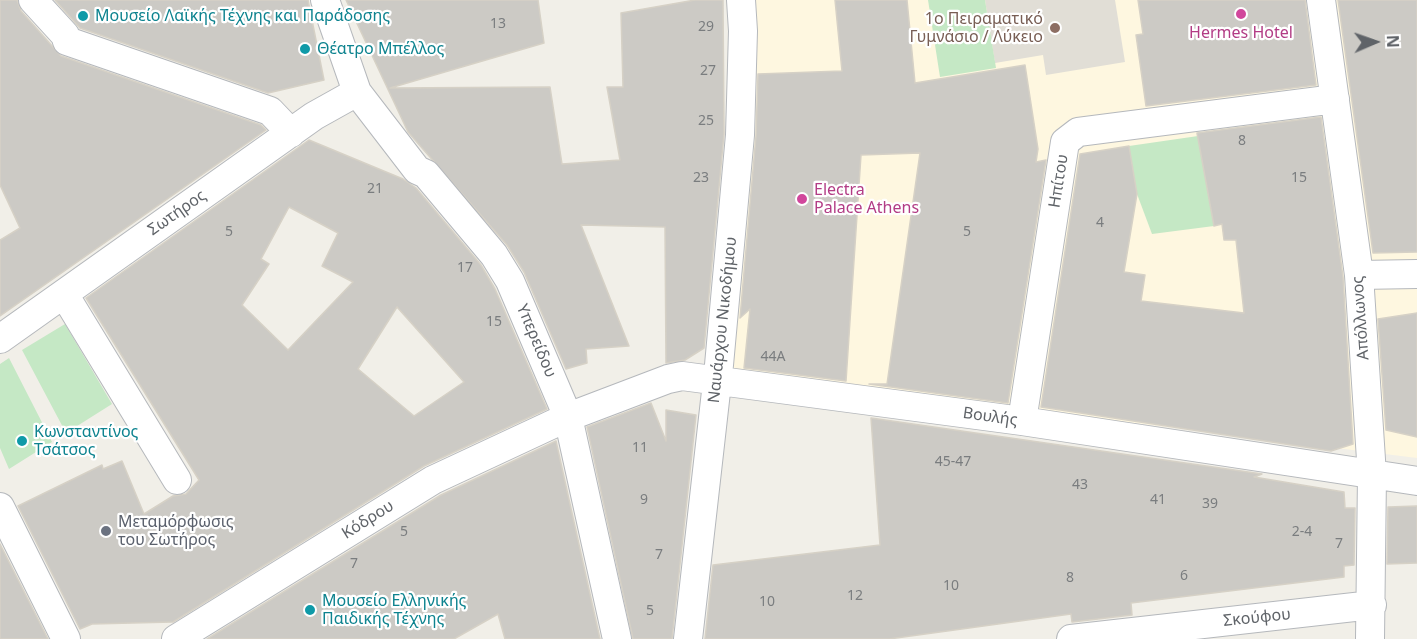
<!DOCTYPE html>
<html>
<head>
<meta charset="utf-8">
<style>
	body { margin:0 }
	#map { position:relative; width:1417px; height:639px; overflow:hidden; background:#f1efe8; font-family:"Noto Sans",sans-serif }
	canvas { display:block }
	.north { position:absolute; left:1345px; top:12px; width:60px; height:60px; -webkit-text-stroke:4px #fff; paint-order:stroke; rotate:88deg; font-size:16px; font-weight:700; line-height:24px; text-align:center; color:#5f6368 }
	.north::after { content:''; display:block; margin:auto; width:21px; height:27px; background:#5f6368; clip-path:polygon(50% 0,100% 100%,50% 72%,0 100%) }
</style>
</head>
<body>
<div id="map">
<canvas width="1417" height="639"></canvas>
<div class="north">N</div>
</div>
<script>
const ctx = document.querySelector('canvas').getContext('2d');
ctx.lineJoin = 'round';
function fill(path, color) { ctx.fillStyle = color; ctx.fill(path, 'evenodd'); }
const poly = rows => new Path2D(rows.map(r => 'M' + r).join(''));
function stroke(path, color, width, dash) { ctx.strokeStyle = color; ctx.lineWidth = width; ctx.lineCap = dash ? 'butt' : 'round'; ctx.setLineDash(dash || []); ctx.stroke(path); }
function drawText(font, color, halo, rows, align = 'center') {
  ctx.font = font + ' "Noto Sans",sans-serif'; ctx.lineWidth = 4.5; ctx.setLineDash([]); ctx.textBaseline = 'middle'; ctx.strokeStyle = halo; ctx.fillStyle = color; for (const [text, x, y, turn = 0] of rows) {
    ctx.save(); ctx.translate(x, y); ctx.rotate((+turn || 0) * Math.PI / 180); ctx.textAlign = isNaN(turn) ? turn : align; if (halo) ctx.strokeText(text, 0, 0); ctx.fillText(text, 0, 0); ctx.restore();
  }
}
fill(poly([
	[752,0,1417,0,1417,458,707,370]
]), '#fef7e0');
fill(poly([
	[985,0,1115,0,1125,62,1046,75,1043,55,995,63]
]), '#e1ded6');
fill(poly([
	[928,0,985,0,996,68,940,77],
	[1198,136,1214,226,1152,234,1137,194,1129,146],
	[65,324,112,404,66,433,22,350],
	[9,358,52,442,9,469,0,448,0,364]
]), '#c5e8c5');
const building = poly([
	[0,0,17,0,21,11,61,56,261,125,266,130,0,316,0,240,20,228,0,185,0,0],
	[55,0,308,0,324,80,268,93,80,28,55,0],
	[346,0,538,0,544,43,390,88,550,87,562,164,620,160,607,87,623,87,621,13,695,0,723,0,724,134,704,348,685,360,666,363,665,227,581,225,629,346,586,349,587,363,566,369,524,272,507,245,408,132,346,0],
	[835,0,907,0,915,83,1025,65,1038,149,1036,162,1046,160,1008,403,869,384,887,384,920,153,861,155,846,381,744,368,750,309,740,318,756,136,758,74,842,71,835,0],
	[1138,0,1305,0,1316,85,1146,106,1136,35,1143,34,1138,0],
	[1338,0,1417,0,1417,252,1373,253,1338,0],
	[1321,117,1343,277,1353,444,1331,451,1041,407,1080,154,1129,146,1137,194,1124,272,1145,275,1141,301,1244,313,1236,240,1224,240,1222,224,1214,226,1197,133,1321,117],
	[309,140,403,179,416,188,481,265,495,289,547,409,424,466,173,622,92,624,80,629,18,506,102,465,103,469,122,461,144,514,173,496,186,494,199,480,86,298,309,140],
	[289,207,338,233,322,266,353,282,288,350,242,305,269,264,261,259,289,207],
	[397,307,464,382,414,416,358,369,397,307],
	[1417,313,1417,437,1386,430,1378,319,1417,313],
	[651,403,666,441,666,410,696,415,672,639,633,639,587,427,651,403],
	[871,418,1262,474,1254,477,1344,492,1345,508,1355,508,1354,565,1344,566,1344,577,1131,603,1132,615,1072,622,1071,614,889,639,705,639,713,565,880,545,871,418],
	[556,441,600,639,505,639,498,614,454,639,207,639,441,495,556,441],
	[1417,506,1417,563,1387,564,1388,507,1417,506],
	[0,544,48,639,0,639,0,544]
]);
fill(building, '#cccac5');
stroke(building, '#d6d1c6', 1.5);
const street = poly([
	[33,0,65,35,67,41,270,111,291,133],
	[325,0,357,92,417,170,426,174,494,255,510,281,568,417,617,639],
	[1321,0,1359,275,1372,475,1370,639],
	[1359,275,1417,274],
	[64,294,177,480],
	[0,339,314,116,357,92],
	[1022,421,1065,142,1078,132,1335,99],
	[0,507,66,639],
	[176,639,433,480,568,417,668,379,682,376,1022,421,1417,481],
	[688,639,719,365,740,135,743,31,741,0],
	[1071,639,1372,605]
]);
stroke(street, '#b5b8bc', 30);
stroke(street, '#fff', 28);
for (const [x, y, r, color] of [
	[1241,14,6,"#d1479c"],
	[83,16,6,"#0f9aa8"],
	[1055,28,6,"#8d6e63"],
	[305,49,6,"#0f9aa8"],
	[802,199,6,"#d1479c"],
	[22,441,6,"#0f9aa8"],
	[106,531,6,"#6b7280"],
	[310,610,6,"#0f9aa8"]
]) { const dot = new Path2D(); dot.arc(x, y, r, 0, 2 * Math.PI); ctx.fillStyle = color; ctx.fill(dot); stroke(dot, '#fff', 2); }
drawText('14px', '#7a7d7f', null, [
	["13",498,24],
	["29",706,27],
	["27",708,71],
	["25",706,121],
	["8",1242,141],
	["23",701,178],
	["15",1299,178],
	["21",375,189],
	["4",1100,223],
	["5",229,232],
	["5",967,232],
	["17",465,268],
	["15",494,322],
	["44A",773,357],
	["11",640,448],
	["45-47",953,462],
	["43",1080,485],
	["9",644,500],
	["41",1158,500],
	["39",1210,504],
	["5",404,532],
	["2-4",1302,532],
	["7",1339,544],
	["7",659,555],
	["7",354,564],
	["6",1184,576],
	["8",1070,578],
	["10",951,586],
	["12",855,596],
	["10",767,602],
	["5",650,611]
]);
drawText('16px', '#0d838f', '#fff', [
	["Μουσείο Λαϊκής Τέχνης και Παράδοσης",95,16],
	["Θέατρο Μπέλλος",317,49],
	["Κωνσταντίνος",34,432],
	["Τσάτσος",34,450],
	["Μουσείο Ελληνικής",322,601],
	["Παιδικής Τέχνης",322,619]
], 'left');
drawText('16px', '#785e54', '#fff', [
	["1ο Πειραματικό",1043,19],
	["Γυμνάσιο / Λύκειο",1043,37]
], 'right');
drawText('16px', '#b23c85', '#fff', [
	["Hermes Hotel",1241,33],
	["Electra",814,190,"left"],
	["Palace Athens",814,208,"left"]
]);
drawText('16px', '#5f6368', '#fff', [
	["Ηπίτου",1059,181,-81],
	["Σωτήρος",177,213,-35],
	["Απόλλωνος",1361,318,-94],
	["Ναυάρχου Νικοδήμου",723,320,-84],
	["Υπερείδου",536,341,67],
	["Βουλής",990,417,8],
	["Κόδρου",368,520,-32],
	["Σκούφου",1257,618,-6]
]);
drawText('16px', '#5b616d', '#fff', [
	["Μεταμόρφωσις",118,522],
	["του Σωτήρος",118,540]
], 'left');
</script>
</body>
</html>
